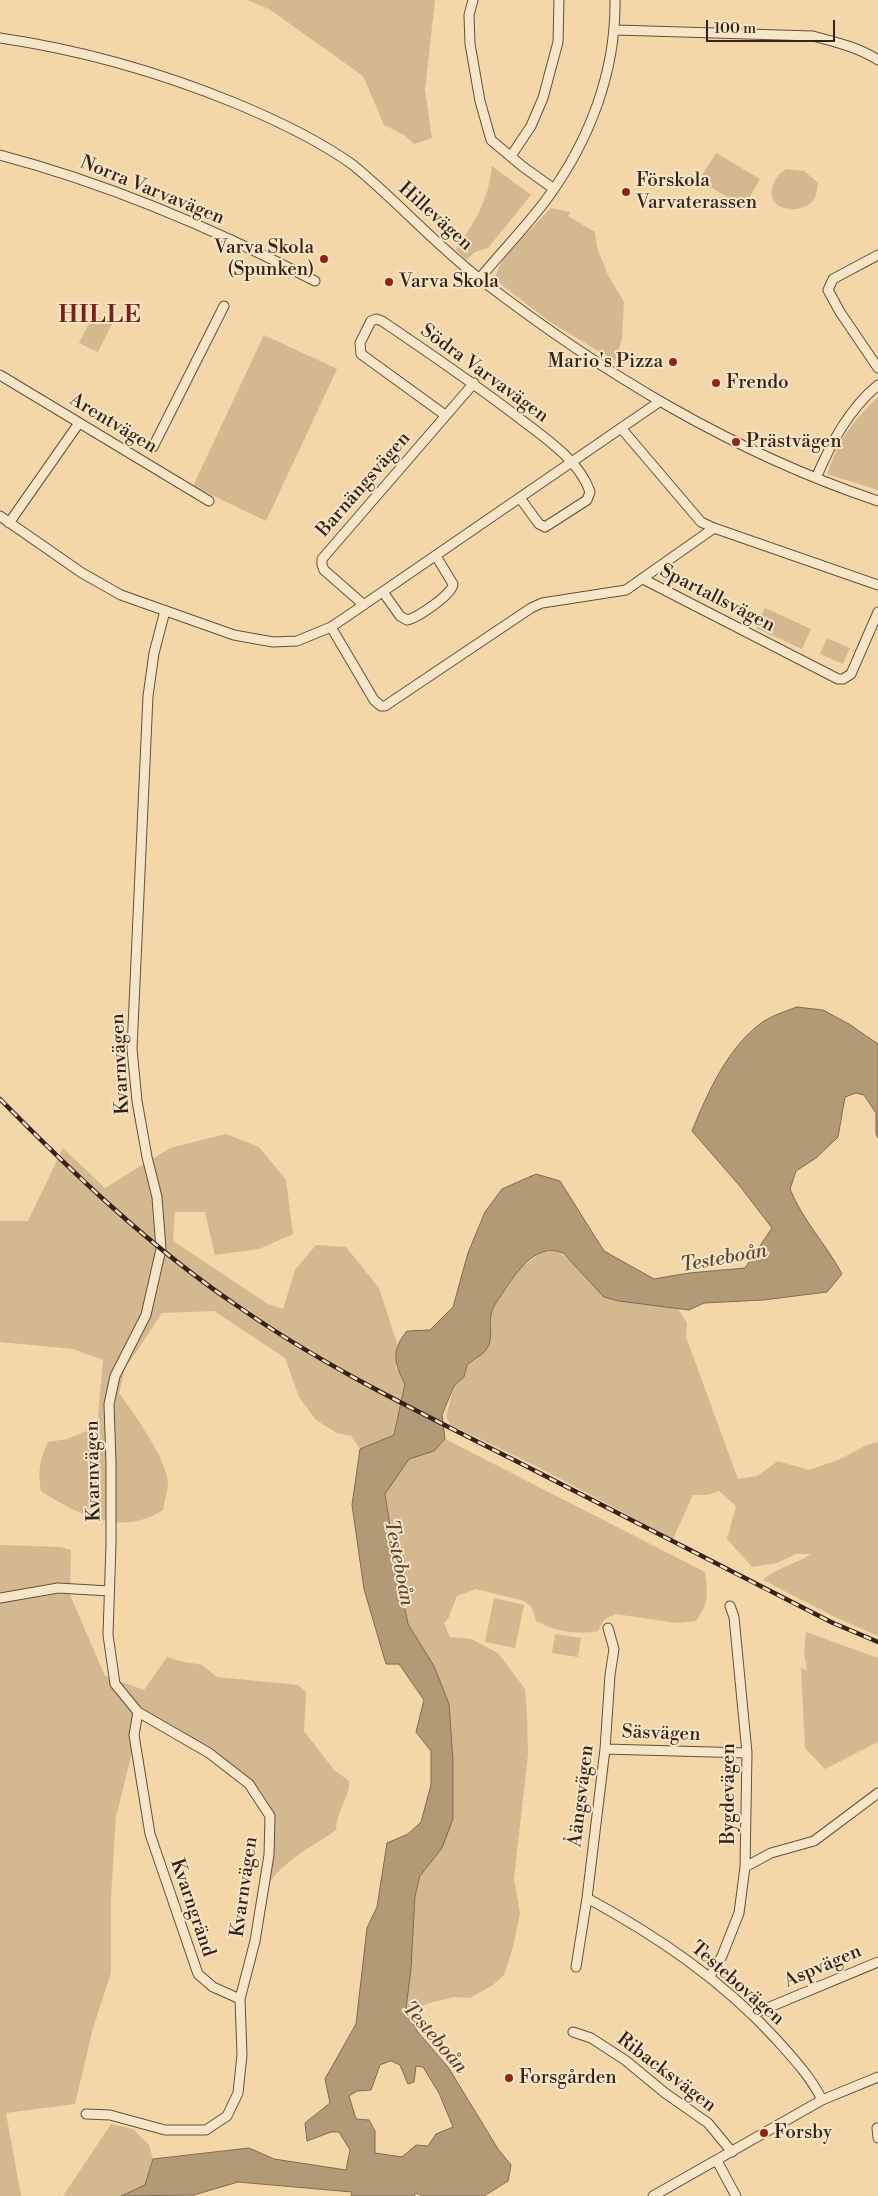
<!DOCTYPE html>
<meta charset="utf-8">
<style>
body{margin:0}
#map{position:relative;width:878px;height:2196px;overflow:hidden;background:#f3d7a9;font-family:"Libre Bodoni",serif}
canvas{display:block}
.scale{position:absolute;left:706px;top:20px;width:129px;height:22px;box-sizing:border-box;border:2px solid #362317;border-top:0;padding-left:6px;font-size:15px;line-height:18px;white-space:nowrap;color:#362317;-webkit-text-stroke:4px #f7e5c7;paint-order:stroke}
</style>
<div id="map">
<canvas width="878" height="2196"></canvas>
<div class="scale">100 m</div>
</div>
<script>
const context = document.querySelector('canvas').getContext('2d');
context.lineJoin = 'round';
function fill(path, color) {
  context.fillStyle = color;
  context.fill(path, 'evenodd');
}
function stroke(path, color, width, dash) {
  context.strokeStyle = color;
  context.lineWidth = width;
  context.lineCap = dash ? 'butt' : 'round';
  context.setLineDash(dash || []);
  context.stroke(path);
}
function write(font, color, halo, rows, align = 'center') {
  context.font = font + ' "Libre Bodoni",serif';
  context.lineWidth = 4;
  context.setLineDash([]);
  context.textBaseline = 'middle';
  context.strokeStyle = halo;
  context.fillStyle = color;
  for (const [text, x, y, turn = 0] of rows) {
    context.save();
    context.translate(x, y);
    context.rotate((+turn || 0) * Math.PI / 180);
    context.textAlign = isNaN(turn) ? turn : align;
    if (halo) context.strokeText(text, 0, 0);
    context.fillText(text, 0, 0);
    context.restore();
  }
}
const green = new Path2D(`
 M247,0H435L425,90L432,138L414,144L404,135L384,125L363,76L269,9Z
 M716,153L760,179L744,207L699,180Z
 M492,166L531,195L488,248L475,252L466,260L456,250C475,220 488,203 492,166Z
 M786,169L804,171L818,183C817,188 817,195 814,199C803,217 761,211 774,183C777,176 780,173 786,169Z
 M551,208L570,212L568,216L595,232L597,248L608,275L624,302L622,339L615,361L550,322L494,279L503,258Z
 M93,315L112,324L98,352L79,343Z
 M264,335L337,369L266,521L193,486Z
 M878,397V490L827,474C841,436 850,425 878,397Z
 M765,608L811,629L802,649L756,628Z
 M827,638L850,648L843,664L820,654Z
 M226,1134L259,1147L286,1180L293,1234L259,1249L215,1255L205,1212H175L173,1241L268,1304L283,1309L295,1270L316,1245L346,1247L379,1288L397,1343L396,1367L405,1384L394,1435L360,1449L351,1436L337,1433L316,1420L299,1397L285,1358L214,1311L162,1313L125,1369L119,1393C134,1414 166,1457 168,1483C168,1491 164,1502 163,1510C122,1537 78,1515 41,1491C38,1472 39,1460 48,1442L67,1439L97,1427L103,1360L73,1349L0,1342V1221H28L63,1148L105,1188L170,1148Z
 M558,1251L579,1269L589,1282L653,1305L678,1309L687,1323L686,1337L738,1479L757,1476L778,1461L809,1470L838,1460L867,1445L878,1442V1636L835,1617L763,1580C776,1568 796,1564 811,1554H796L777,1563L752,1567L727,1539L736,1506L719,1491L707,1495H693L673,1539L542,1469L451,1425L446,1417L454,1386L464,1377L467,1365L478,1358L491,1329V1312L494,1306L517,1271L542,1252Z
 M445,1439L705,1572C708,1593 709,1603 696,1621L677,1623L615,1614L604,1620L598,1631C577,1635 554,1631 536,1621L532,1607L524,1601L476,1589L457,1596L448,1619L444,1623L450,1637L471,1639L498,1653L525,1689L527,1713L528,1754L514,1879L520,1913L513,1947L504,1975L493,1985L470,1998L453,1997L426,2004L418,2009L406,2008L411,1969L415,1896L420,1876L442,1848L434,1666L408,1624L396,1565L385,1494L409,1458L434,1451Z
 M0,1545L61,1547L71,1550L70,1595L105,1676L144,1690L167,1657L180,1661L202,1665L217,1677L298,1685L306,1692L304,1731L334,1770L349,1781C350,1797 337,1809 336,1830C312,1847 284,1860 268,1885C270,1860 276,1831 269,1806C260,1773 172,1730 142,1712L116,1817L111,1896V1973L93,2028L75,2104L6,2113L21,2196H0Z
 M494,1598L524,1605L515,1648L485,1642Z
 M806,1632L878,1658V1742L825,1769L805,1748L801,1667L807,1671L804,1652Z
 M555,1634L581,1638L578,1657L552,1653Z
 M111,2124L133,2129L149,2145L153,2159L145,2186L121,2196H63Z`);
const water = new Path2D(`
 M797,1007L823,1010L849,1024L878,1044V1138L876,1134V1113L864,1095L856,1093L845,1097L838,1137L816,1158L796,1171L790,1189C803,1221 826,1244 842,1274L827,1292L763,1300L704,1303L689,1310L619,1301L604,1297L563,1253C535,1241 514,1276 502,1294C498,1300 494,1305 492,1311C488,1322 493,1333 489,1345C484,1355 475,1358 467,1365L464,1377L454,1386L442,1415L445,1439L434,1451L409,1459L385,1494L396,1565L408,1624L434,1666L449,1704L453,1761V1819L442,1848L420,1876L415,1896L411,1969L406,2008L417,2031L448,2067L498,2149L511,2165L508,2181L484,2196H422L416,2193L414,2196H351L352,2192L238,2182L194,2195L121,2196L145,2185L153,2159L249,2148L274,2159L346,2170L350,2150L339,2132H331L307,2141L305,2123L330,2103L325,2079L356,2024L367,1928L377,1907L387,1843L408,1834L421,1822L431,1785V1751L416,1732L424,1700L399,1664H386L364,1589L352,1505L360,1449L394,1435L405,1384C394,1363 391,1350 407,1331L430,1330L453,1307L468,1253L485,1212L502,1189L536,1174L560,1181L604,1251L654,1279L689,1273L745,1268L772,1228L739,1185L692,1131C708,1092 728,1046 764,1021C774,1015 786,1011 797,1007ZM391,2061L400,2065L408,2084L414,2082L416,2066L423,2067L439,2093L453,2127L436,2134L428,2146L416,2145L402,2157L375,2153V2131L369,2120L356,2119L349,2096L357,2091L371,2090L380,2065Z`);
const minor = new Path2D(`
 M473,0L469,15L470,44L480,101L491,140L522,166L554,189
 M616,30L813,36C835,42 858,47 878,60
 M0,38C82,50 159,72 235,103C276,120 317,139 353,165C397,201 435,244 480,279C602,373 732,452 878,501
 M0,155C110,184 215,229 315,281
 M511,156L531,126L543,98L558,42L559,0
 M878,255L833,279L828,290L840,312L878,368
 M480,278C502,251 528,225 549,196C590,139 616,71 615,0
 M0,375L209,501
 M445,415L361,354L360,343L371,321L376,319L382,321C429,353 475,384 519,418C544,437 580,461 590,492L587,500L545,527L539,524L520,498
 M621,428L701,522L714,528L878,585
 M153,447L224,306
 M816,478C831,443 849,409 878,385
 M0,516L82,573L121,595L234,635L273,642L297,641L331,627L346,617L659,402
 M9,523L79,423
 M643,579L838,679H843L851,674L878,612
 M383,592L400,616L407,620C417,618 453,594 453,584L436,556
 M364,605L324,570L322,565V559L474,383
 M331,627L374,700L381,706H385L531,608L542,603L626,590L714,528
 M0,1598L58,1588L109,1591
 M138,1712L134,1735L150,1834L198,1974L213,1987L240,1999
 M605,1749L747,1753
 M745,1867L771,1853L814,1841L878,1793
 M587,1898C657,1936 722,1980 776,2039C793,2058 811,2077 822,2100
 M576,1967L587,1898L605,1749L610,1675L614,1649L608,1628
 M710,1976L722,1956L739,1913L745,1867L747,1753L734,1617L730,1606
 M753,2014L878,1962
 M573,2032L591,2038L625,2060L665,2093L708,2123L732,2152
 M86,2114L110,2115L165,2130H206L227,2116L238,2093L242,2055L240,1999L255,1941L269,1855L270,1816L249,1784L209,1753L138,1712L115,1684L108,1635L111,1544V1463L109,1404L115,1376L146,1315L161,1249L157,1197L147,1157L137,1101L132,1049L148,696L154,653L165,611
 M877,2128L878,2138
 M717,2161L736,2196
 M653,2196L822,2100L878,2077`);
const rail = new Path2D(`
 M0,1099C74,1174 149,1246 236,1305C323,1366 419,1412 514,1460C620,1514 726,1569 833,1623L878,1642`);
const markers = [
 [626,192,5,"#8f2418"],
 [324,259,5,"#8f2418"],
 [389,282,5,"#8f2418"],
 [673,362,5,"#8f2418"],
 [716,383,5,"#8f2418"],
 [736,442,5,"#8f2418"],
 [509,2078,5,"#8f2418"],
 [764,2133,5,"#8f2418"]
];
const poiNames = [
 ["Förskola",636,181],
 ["Varvaterassen",636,203],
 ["Varva Skola",314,248,"right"],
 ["(Spunken)",314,270,"right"],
 ["Varva Skola",399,282],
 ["Mario's Pizza",663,362,"right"],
 ["Frendo",726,383],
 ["Prästvägen",746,442],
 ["Forsgården",519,2078],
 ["Forsby",774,2133]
];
const streetNames = [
 ["Norra Varvavägen",152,191,22],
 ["Hillevägen",435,217,42],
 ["Södra Varvavägen",484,374,36],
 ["Arentvägen",113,424,31],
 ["Barnängsvägen",364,485,-49],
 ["Spartallsvägen",717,599,27],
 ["Kvarnvägen",121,1064,-93],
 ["Kvarnvägen",94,1471,-91],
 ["Säsvägen",661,1734,2],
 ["Bygdevägen",729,1794,-90],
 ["Åängsvägen",582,1796,-83],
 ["Kvarnvägen",245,1887,-82],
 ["Kvarngränd",192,1908,71],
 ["Aspvägen",823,1967,-23],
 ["Testebovägen",737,1984,41],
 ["Ribacksvägen",666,2073,37]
];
const waterNames = [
 ["Testeboån",724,1259,-10],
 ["Testeboån",398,1563,79],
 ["Testeboån",434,2038,49]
];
const districtNames = [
 ["HILLE",100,316]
];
fill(green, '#d3b890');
fill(water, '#b39a77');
stroke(water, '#816a51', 1);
stroke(minor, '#65503c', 11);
stroke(minor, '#f7e5c7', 9);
stroke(rail, '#362317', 4.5);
stroke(rail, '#f7e5c7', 2.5, [8]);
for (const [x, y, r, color] of markers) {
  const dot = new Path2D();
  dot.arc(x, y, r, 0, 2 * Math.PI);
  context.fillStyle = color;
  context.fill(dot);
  stroke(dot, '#f7e5c7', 2);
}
write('19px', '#362317', '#f7e5c7', poiNames, 'left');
write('19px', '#362317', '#f7e5c7', streetNames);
write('italic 20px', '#5c4734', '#f7e5c7', waterNames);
context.letterSpacing = '1px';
write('bold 24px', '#7a1f14', '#f7e5c7', districtNames);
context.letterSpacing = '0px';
</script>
